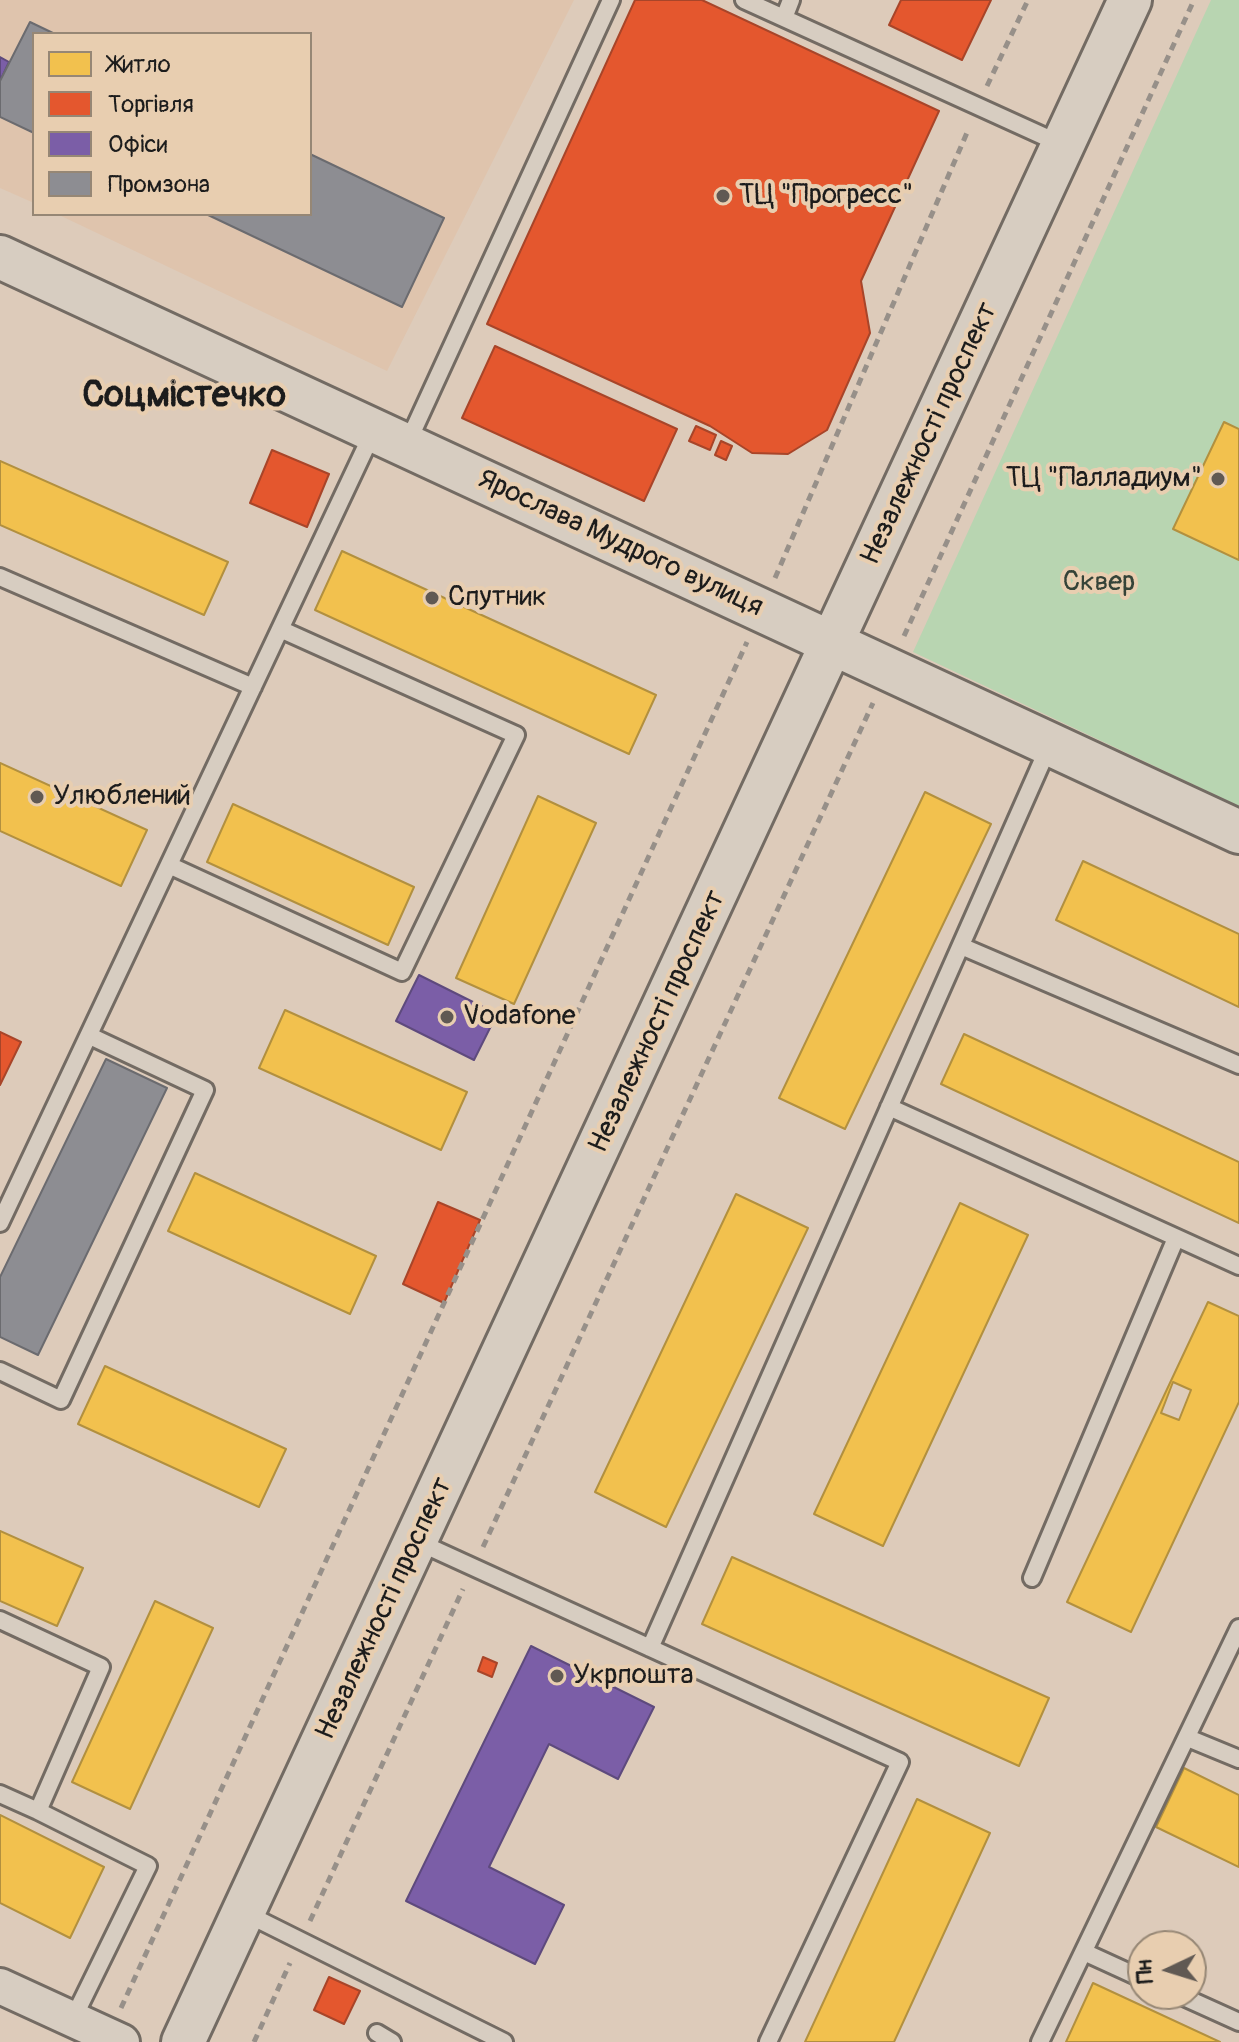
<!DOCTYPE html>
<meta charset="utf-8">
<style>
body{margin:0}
#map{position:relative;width:1239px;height:2042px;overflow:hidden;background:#ddcbba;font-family:Pangolin,sans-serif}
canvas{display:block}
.legend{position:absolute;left:32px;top:32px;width:280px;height:184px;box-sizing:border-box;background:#e8ceb0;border:2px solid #968775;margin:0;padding:10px 14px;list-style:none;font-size:24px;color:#1c1c1c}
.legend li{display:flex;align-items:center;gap:16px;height:40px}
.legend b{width:40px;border:2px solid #968775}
.north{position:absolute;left:1127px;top:1930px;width:80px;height:80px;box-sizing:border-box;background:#e8ceb0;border:2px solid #968775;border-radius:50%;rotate:266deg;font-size:22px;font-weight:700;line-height:32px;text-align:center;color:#1c1c1c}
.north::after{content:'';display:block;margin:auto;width:28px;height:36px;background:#605953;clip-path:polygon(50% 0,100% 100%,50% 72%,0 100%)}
</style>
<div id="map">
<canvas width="1239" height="2042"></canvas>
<ul class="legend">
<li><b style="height:22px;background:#f2c14e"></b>Житло</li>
<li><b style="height:22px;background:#e4572e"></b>Торгівля</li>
<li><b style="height:22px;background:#7b5ea7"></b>Офіси</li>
<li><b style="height:22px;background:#8d8d92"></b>Промзона</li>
</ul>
<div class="north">Пн</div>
</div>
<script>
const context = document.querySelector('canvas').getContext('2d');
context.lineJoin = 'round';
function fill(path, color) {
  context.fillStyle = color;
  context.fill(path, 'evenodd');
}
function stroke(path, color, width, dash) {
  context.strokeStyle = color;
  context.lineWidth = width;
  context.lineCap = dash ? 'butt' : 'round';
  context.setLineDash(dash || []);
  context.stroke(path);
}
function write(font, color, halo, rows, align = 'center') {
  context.font = font + ' Pangolin,sans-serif';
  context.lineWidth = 8;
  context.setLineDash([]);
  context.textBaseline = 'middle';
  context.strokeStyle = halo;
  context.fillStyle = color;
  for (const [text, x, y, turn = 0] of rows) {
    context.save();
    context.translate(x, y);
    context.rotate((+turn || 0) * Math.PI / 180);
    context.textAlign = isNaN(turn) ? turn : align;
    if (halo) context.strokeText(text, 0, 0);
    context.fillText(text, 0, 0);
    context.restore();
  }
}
const built = new Path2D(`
 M0,0H574L387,371L57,214H310V34H34V203L0,188Z`);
const green = new Path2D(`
 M1211,0H1239V806L913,652Z`);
const homes = new Path2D(`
 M1224,422L1239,429V560L1173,529Z
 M0,461L228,562L204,615L0,525Z
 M342,551L656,695L629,754L315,610Z
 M0,763L147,830L121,886L0,831Z
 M925,792L991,824L845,1129L779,1098Z
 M538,796L596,823L514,1004L456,978Z
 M233,804L414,887L388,945L207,862Z
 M1083,861L1239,934V1007L1056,920Z
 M285,1010L467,1092L441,1150L259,1068Z
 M964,1034L1239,1162V1223L941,1084Z
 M195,1173L376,1256L350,1314L168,1231Z
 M736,1194L808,1228L666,1527L595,1492Z
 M960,1203L1028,1235L883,1546L814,1514Z
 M1208,1302L1239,1316V1402L1131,1632L1067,1602Z
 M105,1366L286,1449L259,1507L78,1424Z
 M1173,1382L1191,1390L1179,1420L1161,1413Z
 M0,1531L83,1568L57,1626L0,1601Z
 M732,1557L1049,1698L1019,1766L702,1624Z
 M155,1601L213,1628L130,1809L72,1782Z
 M1184,1768L1239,1795V1867L1156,1827Z
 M917,1799L990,1833L894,2042H805Z
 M0,1815L104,1867L70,1938L0,1903Z
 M1093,1983L1220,2042H1066Z`);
const shops = new Path2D(`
 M635,0H702L939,111L861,281L870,333L827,430L788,454L752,453L710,426L487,324Z
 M901,0H991L962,60L889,25Z
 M495,346L677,429L644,501L462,418Z
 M696,426L716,435L710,450L689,441Z
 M721,441L732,446L726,460L715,455Z
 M272,450L329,474L307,527L250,503Z
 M0,1032L21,1042L0,1085Z
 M438,1202L480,1220L444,1303L403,1284Z
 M483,1657L497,1663L492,1677L478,1671Z
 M329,1977L360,1991L344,2024L314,2010Z`);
const offices = new Path2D(`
 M0,57L9,62L0,81Z
 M419,975L497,1014L474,1060L396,1021Z
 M531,1646L654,1707L618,1779L549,1744L489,1867L564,1905L535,1964L406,1901Z`);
const industry = new Path2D(`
 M30,22L55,34H34V133L0,117V81Z
 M310,154L444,218L402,307L206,214H310Z
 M106,1059L167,1088L38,1355L0,1337V1277Z`);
const path = new Path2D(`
 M987,86L1028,0
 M775,578L969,128
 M904,636L1194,0
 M483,1547L873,703
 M310,1921L463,1589
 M121,2008L747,642
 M254,2042L290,1963`);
const service = new Path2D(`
 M744,0L1063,145
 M784,18L791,0
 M407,444L611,0
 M0,577L253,687
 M171,866L402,972L516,735L280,629
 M961,946L1239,1065
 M889,1107L1239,1266
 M0,1223L373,432
 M0,1371L61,1400L205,1090L90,1036
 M416,1541L900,1762L768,2042
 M1032,1578L1176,1238
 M0,1620L101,1667L38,1811L0,1794
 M650,1648L1049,746
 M1188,1738L1239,1759
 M38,1811L148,1866L73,2019
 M245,1913L504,2042
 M1084,1952L1143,1979
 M1177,1994L1239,2022
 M377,2033L392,2042
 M1040,2042L1239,1628`);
const minor = new Path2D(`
 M0,1986L122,2042`);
const tertiary = new Path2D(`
 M0,257L1239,832
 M183,2042L1130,0`);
const markers = [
 [723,196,8,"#605953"],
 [1218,479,8,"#605953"],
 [432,598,8,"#605953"],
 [37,797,8,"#605953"],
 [447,1017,8,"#605953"],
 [557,1676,8,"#605953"]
];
const poiNames = [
 ["ТЦ \"Прогресс\"",739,196],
 ["ТЦ \"Палладиум\"",1202,479,"right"],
 ["Спутник",448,598],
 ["Улюблений",53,797],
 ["Vodafone",463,1017],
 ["Укрпошта",573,1676]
];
const streetNames = [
 ["Незалежності проспект",930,434,-65],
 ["Ярослава Мудрого вулиця",620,544,25],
 ["Незалежності проспект",658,1022,-65],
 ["Незалежності проспект",385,1609,-65]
];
const parkNames = [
 ["Сквер",1099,583]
];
const districtNames = [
 ["Соцмістечко",184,397]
];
fill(built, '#dfc4ad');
fill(green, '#b8d5b1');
fill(homes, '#f2c14e');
stroke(homes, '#b2903f', 2);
fill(shops, '#e4572e');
stroke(shops, '#a84529', 2);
fill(offices, '#7b5ea7');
stroke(offices, '#5e4a7d', 2);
fill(industry, '#8d8d92');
stroke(industry, '#6b6b6f', 2);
stroke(service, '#736b63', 22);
stroke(minor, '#736b63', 40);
stroke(tertiary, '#736b63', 48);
stroke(path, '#979089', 5, [8, 6]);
stroke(service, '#d7cdc1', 16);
stroke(minor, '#d7cdc1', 34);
stroke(tertiary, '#d7cdc1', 42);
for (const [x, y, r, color] of markers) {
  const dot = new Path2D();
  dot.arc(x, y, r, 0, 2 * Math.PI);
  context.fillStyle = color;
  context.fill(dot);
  stroke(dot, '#e8ceb0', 3);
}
write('28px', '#1c1c1c', '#e8ceb0', poiNames, 'left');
write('28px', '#1c1c1c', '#e8ceb0', streetNames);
write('28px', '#354338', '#e8ceb0', parkNames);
write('bold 36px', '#1c1c1c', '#e8ceb0', districtNames);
</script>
